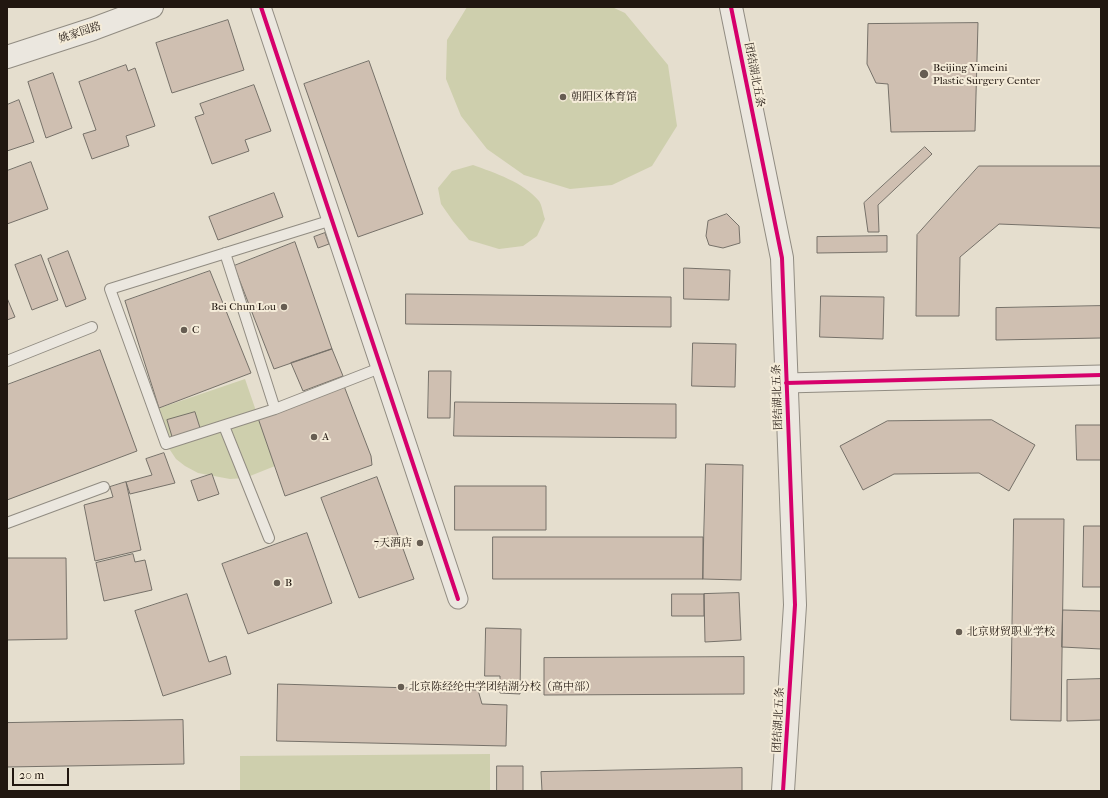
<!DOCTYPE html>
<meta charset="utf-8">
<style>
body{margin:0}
#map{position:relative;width:1108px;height:798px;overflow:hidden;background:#e5dece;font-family:"IM FELL French Canon",serif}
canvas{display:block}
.frame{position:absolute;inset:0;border:8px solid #211710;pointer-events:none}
.scale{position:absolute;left:12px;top:768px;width:57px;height:18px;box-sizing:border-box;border:2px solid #211710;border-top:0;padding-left:5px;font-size:12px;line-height:14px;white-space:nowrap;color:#211710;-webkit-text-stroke:3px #f5ecd9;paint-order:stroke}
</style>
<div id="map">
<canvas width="1108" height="798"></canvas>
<div class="frame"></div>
<div class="scale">20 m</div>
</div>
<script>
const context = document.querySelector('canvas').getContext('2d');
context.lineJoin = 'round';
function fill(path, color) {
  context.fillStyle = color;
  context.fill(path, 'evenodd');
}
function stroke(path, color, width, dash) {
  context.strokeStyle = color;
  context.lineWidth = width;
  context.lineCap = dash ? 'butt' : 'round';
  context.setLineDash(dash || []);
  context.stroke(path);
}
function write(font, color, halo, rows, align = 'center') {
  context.font = font + ' "IM FELL French Canon","Noto Serif SC",serif';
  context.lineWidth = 4;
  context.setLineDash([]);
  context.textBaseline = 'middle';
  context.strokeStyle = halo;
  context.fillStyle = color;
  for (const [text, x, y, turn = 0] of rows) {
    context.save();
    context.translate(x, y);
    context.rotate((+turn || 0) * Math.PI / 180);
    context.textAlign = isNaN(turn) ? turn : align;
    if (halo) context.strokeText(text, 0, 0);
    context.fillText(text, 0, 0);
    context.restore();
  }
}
const green = new Path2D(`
 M467,7H612L625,13L668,65L677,126L652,166L612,185L570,189L524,175L487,149L461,116L446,79L447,40Z
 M473,165C495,173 523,182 539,201C542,205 543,214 545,219L537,236L523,246L499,249L469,240L453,221L441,204L438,188L452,171Z
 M245,379L275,466L245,478L230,479L198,473L185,466L176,459L166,444L154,410Z
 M490,754V791H240V756Z`);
const building = new Path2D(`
 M228,20L244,70L172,93L156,43Z
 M978,23L975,131L891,132L888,84L876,83L867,64L868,24Z
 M369,61L423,214L358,237L304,84Z
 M126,65L128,71L135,68L155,126L126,136L129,146L92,159L83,134L96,130L79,82Z
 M53,73L72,128L46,138L28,82Z
 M254,85L271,131L245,140L249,151L212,164L195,117L204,114L200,104Z
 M19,100L34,142L7,151V105Z
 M925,147L932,154L878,205L879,232H868L864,203Z
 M31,162L48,209L7,224V171Z
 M979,166H1101V228L999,224L960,257L959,316H916L917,235Z
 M274,193L283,217L218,240L209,217Z
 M727,214L739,226L740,243L723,248L709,245L706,236L708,221Z
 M325,233L329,244L318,248L314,237Z
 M887,236V252L817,253V237Z
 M295,242L332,349L274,369L234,266Z
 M68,251L86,299L66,307L48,259Z
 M41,255L58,300L32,310L15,265Z
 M684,268L730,270L729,300L684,299Z
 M210,271L251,373L159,408L125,301Z
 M406,294L671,297V327L406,324Z
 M821,296L884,297L883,339L820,337Z
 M7,298L15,317L7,320Z
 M1101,306V338L996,340V308Z
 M693,343L736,344L735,387L692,386Z
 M332,349L343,376L303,391L291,363Z
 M100,350L137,451L7,500V385Z
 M429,371H451L450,418H428Z
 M344,386L371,456L372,465L285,496L258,418Z
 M455,402L676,404V438L454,436Z
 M195,412L201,431L173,440L167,420Z
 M992,420L1035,445L1009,491L979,473L894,474L863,490L840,446L887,421Z
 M1076,425H1101V460H1077Z
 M164,453L175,483L130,494L126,482L152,475L146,459Z
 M706,464L743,465L741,580L703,579Z
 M212,474L219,494L198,501L191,481Z
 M377,477L414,579L359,598L321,498Z
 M126,482L141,550L95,561L84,505L113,497L110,487Z
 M455,486H546V530H455Z
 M1014,519H1064L1061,721L1011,720Z
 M1084,526H1101V587H1083Z
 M307,533L332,603L248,634L222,564Z
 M493,537H703V579H493Z
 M133,554L135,562L145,560L152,590L104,601L96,563Z
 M7,558H66L67,639L7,640Z
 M739,593L741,640L705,642L704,594Z
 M187,594L209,662L226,656L231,674L163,696L135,611Z
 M672,594H704V616H672Z
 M1063,610L1101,611V649L1062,647Z
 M486,628L521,629L520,694L500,693V676H485Z
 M744,657V694L544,695V658Z
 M1101,679V720L1067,721V680Z
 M278,684L478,690L482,704L507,705L506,746L277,741Z
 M183,720L184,764L7,767V723Z
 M497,766H523V791H497Z
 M742,768V791H542L541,772Z`);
const service = new Path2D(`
 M225,253L275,409L166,444L110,289L332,220
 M7,361L92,327
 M275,409L380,368
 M224,426L269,538
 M7,523L104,487`);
const minor = new Path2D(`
 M261,7L458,599
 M786,383L1101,375`);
const tertiary = new Path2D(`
 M731,7L782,258L795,605L783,791
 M7,57L93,29L152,7`);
const cycleway = new Path2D(`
 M261,7L458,599
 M731,7L782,258L795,605L783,791
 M786,383L1101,375`);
const markers = [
 [924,74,5,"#665d52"],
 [563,97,4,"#665d52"],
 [284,307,4,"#665d52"],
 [184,330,4,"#665d52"],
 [314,437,4,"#665d52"],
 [420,543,4,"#665d52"],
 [277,583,4,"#665d52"],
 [959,632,4,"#665d52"],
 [401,687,4,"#665d52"]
];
const streetNames = [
 ["姚家园路",80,33,-18],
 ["团结湖北五条",754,75,79],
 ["团结湖北五条",778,397,-92],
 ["团结湖北五条",779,720,-87]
];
const poiNames = [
 ["Beijing Yimeini",933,68],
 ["Plastic Surgery Center",933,81],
 ["朝阳区体育馆",571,97],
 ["Bei Chun Lou",276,307,"right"],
 ["C",192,330],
 ["A",322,437],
 ["7天酒店",412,543,"right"],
 ["B",285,583],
 ["北京财贸职业学校",967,632],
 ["北京陈经纶中学团结湖分校（高中部）",409,687]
];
fill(green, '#cecfad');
fill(building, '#cfbfb1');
stroke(building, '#767169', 1);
stroke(service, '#918c82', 12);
stroke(minor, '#918c82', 21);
stroke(tertiary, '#918c82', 24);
stroke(service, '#ebe7df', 10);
stroke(minor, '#ebe7df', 19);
stroke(tertiary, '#ebe7df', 22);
stroke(cycleway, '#d6006c', 4);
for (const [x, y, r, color] of markers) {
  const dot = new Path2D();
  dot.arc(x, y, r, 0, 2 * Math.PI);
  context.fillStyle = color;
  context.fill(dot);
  stroke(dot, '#f5ecd9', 1.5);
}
write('11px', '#211710', '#f5ecd9', streetNames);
write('11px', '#211710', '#f5ecd9', poiNames, 'left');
</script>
